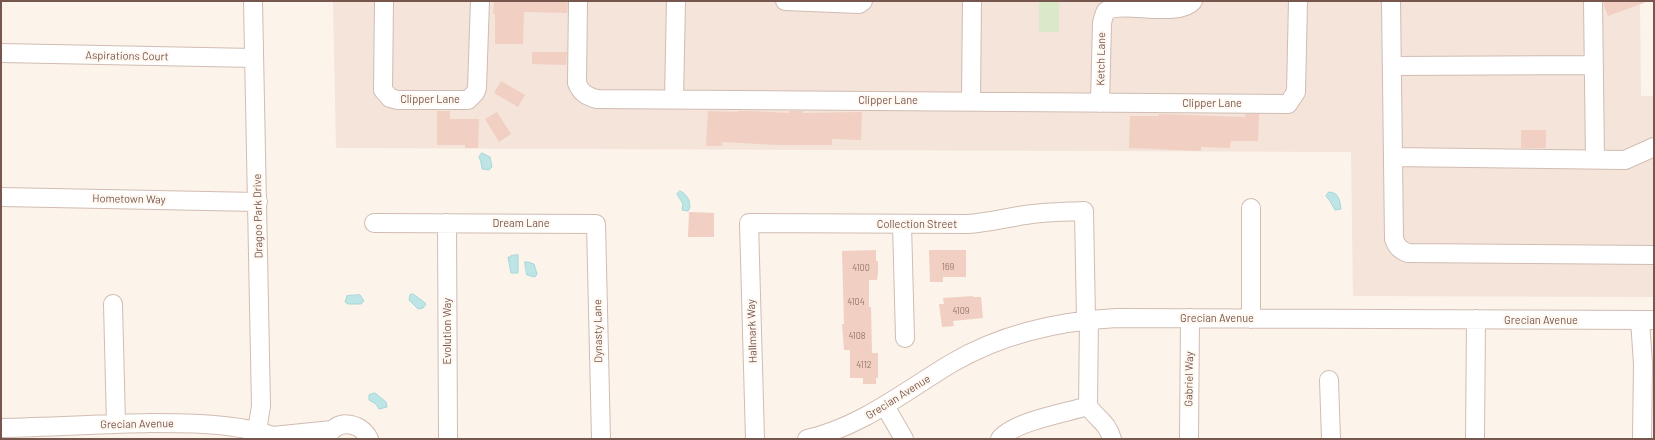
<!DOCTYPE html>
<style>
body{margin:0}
#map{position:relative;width:1655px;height:440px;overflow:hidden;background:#fcf3ea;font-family:Barlow,sans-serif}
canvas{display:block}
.frame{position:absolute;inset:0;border:2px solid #77574d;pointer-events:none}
</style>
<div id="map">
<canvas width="1655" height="440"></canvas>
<div class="frame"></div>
</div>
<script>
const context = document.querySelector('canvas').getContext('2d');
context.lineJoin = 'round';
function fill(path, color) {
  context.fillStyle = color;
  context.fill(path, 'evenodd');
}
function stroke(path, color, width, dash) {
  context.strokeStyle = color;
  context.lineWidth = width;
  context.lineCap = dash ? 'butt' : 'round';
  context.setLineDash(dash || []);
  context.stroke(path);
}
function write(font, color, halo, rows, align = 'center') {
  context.font = font + ' Barlow,sans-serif';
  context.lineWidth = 4;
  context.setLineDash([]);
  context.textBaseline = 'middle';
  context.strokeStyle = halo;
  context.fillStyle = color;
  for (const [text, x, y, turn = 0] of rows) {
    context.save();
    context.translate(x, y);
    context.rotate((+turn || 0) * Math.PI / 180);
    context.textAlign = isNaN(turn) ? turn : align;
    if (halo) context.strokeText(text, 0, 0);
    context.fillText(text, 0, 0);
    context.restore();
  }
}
const residential = new Path2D(`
 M333,1H1640L1641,96H1654V297L1353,296L1351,152L336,148Z`);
const green = new Path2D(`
 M1039,1H1059V32H1039Z`);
const water = new Path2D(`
 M482,153L490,157L492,167L489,170L482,169L481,162L479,157Z
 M680,191C687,194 690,200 690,207L688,211L682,210L683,204L677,194Z
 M1329,192C1339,192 1340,201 1341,209L1335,210L1330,201L1326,196Z
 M518,255V273H511L508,257H511V256Z
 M525,262H528L534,264L537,274L535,277L527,275Z
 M413,294L424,302L426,304L423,308L418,309L409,300L410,295Z
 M360,295L364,301L361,304H348L345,302L347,296Z
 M375,393L386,402L387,407L379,409L376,404L369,400V395Z`);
const building = new Path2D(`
 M494,1H568L567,13L524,12L523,44H495V14H493Z
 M1604,1H1646V2L1608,16L1604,6Z
 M532,52H567L566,65L532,64Z
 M501,81L525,95L518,107L494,93Z
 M437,111H450V119H479L478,148H465V145H437Z
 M708,111L737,112V111H750L789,113V111H803V113L862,112L861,140L832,139V145H777L722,142V146H706Z
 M497,112L511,134L499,142L485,119Z
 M1159,114L1245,117V114H1259L1258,141H1231L1230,148L1201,147V151L1129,148L1130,116H1159Z
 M1521,130H1546V148H1521Z
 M689,212L714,213V237H688Z
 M876,250V261H878V274L877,280H869V307H871L872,353H878V378H876V384H863V378H850V350H844L842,324H844L842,251Z
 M929,250H966V277H943V282H930Z
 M973,296V297H981L983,318L953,321L954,326L942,327L939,304H944L943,298Z`);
const minor = new Path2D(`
 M253,1L261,406L257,431
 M384,1L383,90L390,98L398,100H468L475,93L477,88L480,1
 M578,1L577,83C581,93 586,96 597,99L1288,104L1296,92L1298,1
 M785,1L859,4L863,1
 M1391,1L1394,239C1397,247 1400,250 1408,253L1654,255
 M1593,1L1595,159
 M1,53L254,58
 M1392,66L1594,65
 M674,99L676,1
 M971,100L972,1
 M1100,103L1102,23C1103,19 1104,14 1106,11C1120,0 1178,19 1193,1
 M1393,157L1625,160L1654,147
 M1,197L258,202
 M374,223L596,224L601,439
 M447,223L448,439
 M902,224L905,338
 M113,304L116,424
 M1251,319V208
 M1089,320L1088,406C1098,420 1107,422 1112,439
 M1640,320L1643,364L1642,439
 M1329,380L1331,439
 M885,406L904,439
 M1,428C51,427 101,424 151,423C181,423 210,423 240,428C252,430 266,432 278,439
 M273,436L332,430
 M327,439C334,418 360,421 369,439
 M755,439L749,223L967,224C987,223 1005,218 1025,215C1045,212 1064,212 1084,211L1086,320
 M807,439C861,427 905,391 952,363C1003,333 1059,321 1117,318L1654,320
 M1000,439C1015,421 1065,413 1088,406
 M1189,439L1190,318
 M1475,439L1476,319`);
const numberNames = [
 ["169",948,267],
 ["4100",861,268],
 ["4104",856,302],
 ["4109",961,311],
 ["4108",857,336],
 ["4112",864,365]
];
const streetNames = [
 ["Aspirations Court",127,56,1],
 ["Ketch Lane",1101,59,-89],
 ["Clipper Lane",430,99],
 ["Clipper Lane",888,100],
 ["Clipper Lane",1212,103],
 ["Hometown Way",129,199,1],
 ["Dragoo Park Drive",258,216,-91],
 ["Dream Lane",521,223],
 ["Collection Street",917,224],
 ["Grecian Avenue",1217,318],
 ["Grecian Avenue",1541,320],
 ["Evolution Way",447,331,-90],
 ["Dynasty Lane",598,331,-91],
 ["Hallmark Way",752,331,-92],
 ["Gabriel Way",1189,379,-89],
 ["Grecian Avenue",898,397,-32],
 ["Grecian Avenue",137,424,-1]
];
fill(residential, '#f4e4d9');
fill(green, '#daeac8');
fill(water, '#bee5e6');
stroke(water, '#a5d6d8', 1);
fill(building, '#f1cfc2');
stroke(minor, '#d1bcb2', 20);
stroke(minor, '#fff', 18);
write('9px', '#96756a', null, numberNames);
write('11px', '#77574d', '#fff8f1', streetNames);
</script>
